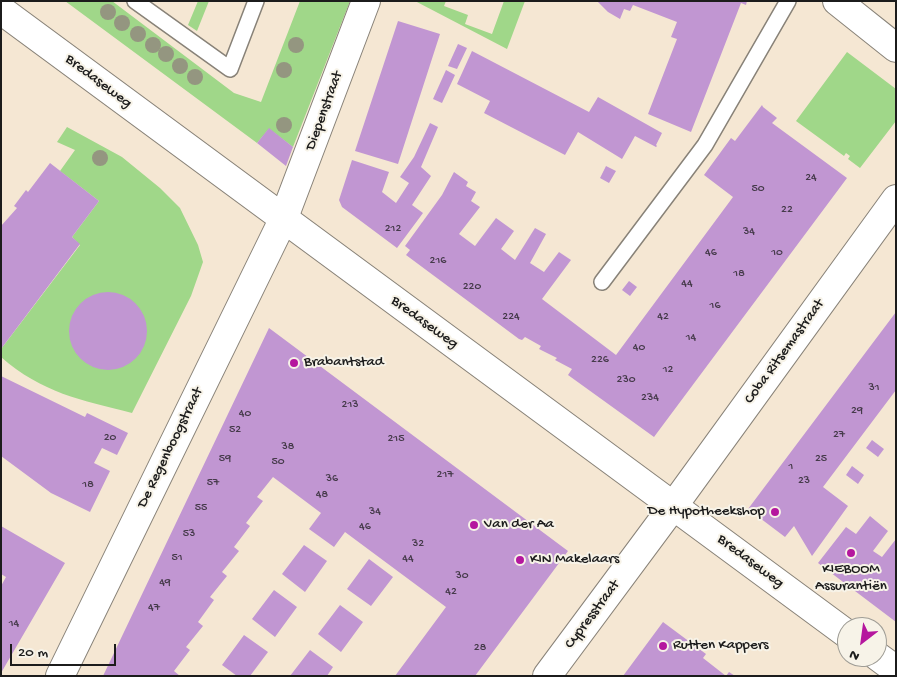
<!DOCTYPE html>
<meta charset="utf-8">
<style>
body{margin:0}
#map{position:relative;width:897px;height:677px;overflow:hidden;background:#f5e7d3;font-family:"Gochi Hand",sans-serif}
canvas{display:block}
.frame{position:absolute;inset:0;border:2px solid #1c1c1c;pointer-events:none}
.north{position:absolute;left:837px;top:617px;width:50px;height:50px;box-sizing:border-box;background:#f7f3e8;border:1px solid #9f9d96;border-radius:50%;rotate:210deg;font-size:14px;font-weight:700;line-height:20px;text-align:center;color:#1c1c1c}
.north::after{content:'';display:block;margin:auto;width:18px;height:22px;background:#b5179e;clip-path:polygon(50% 0,100% 100%,50% 72%,0 100%)}
.scale{position:absolute;left:10px;top:644px;width:106px;height:22px;box-sizing:border-box;border:2px solid #1c1c1c;border-top:0;padding-left:6px;font-size:15px;line-height:18px;white-space:nowrap;color:#1c1c1c;-webkit-text-stroke:4px #f7f3e8;paint-order:stroke}
</style>
<div id="map">
<canvas width="897" height="677"></canvas>
<div class="frame"></div>
<div class="north">N</div>
<div class="scale">20 m</div>
</div>
<script>
const context = document.querySelector('canvas').getContext('2d');
context.lineJoin = 'round';
function fill(path, color) {
  context.fillStyle = color;
  context.fill(path, 'evenodd');
}
function stroke(path, color, width, dash) {
  context.strokeStyle = color;
  context.lineWidth = width;
  context.lineCap = dash ? 'butt' : 'round';
  context.setLineDash(dash || []);
  context.stroke(path);
}
function write(font, color, halo, rows, align = 'center') {
  context.font = font + ' "Gochi Hand",sans-serif';
  context.lineWidth = 4;
  context.setLineDash([]);
  context.textBaseline = 'middle';
  context.strokeStyle = halo;
  context.fillStyle = color;
  for (const [text, x, y, turn = 0] of rows) {
    context.save();
    context.translate(x, y);
    context.rotate((+turn || 0) * Math.PI / 180);
    context.textAlign = isNaN(turn) ? turn : align;
    if (halo) context.strokeText(text, 0, 0);
    context.fillText(text, 0, 0);
    context.restore();
  }
}
const green = new Path2D(`
 M65,1H112L234,93L261,102L300,1H350L293,147L269,129L257,143Z
 M198,1H209L197,31L188,25Z
 M415,1H446L444,6L468,15L465,24L492,34L504,1H525L507,49Z
 M847,52L896,89V121L860,168L848,159L850,156L846,153L844,156L796,121Z
 M67,127L122,157L160,188L180,208L198,245L203,262L191,296L132,413C81,400 42,393 1,357V349L80,245L72,237L99,201L60,171L75,150L57,142Z`);
const building = new Path2D(`
 M597,1H747L746,5L741,3L691,132L648,114L677,39L671,37L677,22L633,5L630,11L624,9L620,19L608,12Z
 M398,21L440,34L398,164L355,151Z
 M458,44L467,48L457,69L448,66Z
 M472,51L589,112L598,97L662,133L656,145L657,146L656,147L635,136L622,159L578,132L565,155L484,113L490,101L457,84Z
 M446,70L455,75L442,103L433,99Z
 M762,105L763,107L777,118L772,123L847,178L654,437L568,375L572,369L555,360L557,358L539,349L541,346L525,337L522,340L519,339L406,255L410,250L405,246L442,195L454,172L468,182L466,186L476,192L471,201L480,207L459,234L475,246L496,218L514,231L501,249L515,260L535,228L546,234L530,263L544,272L559,252L571,260L542,299L616,355L733,197L704,175L731,138L735,141Z
 M430,123L438,127L421,167L431,176L412,205L423,213L397,248L342,207L339,200L352,160L389,172L382,192L396,203L409,183L400,177L414,157Z
 M269,128L293,147L286,166L257,143Z
 M50,163L99,201L72,237L80,244L1,349V226L17,208L14,206L26,190L28,192Z
 M606,166L616,171L609,183L600,178Z
 M629,281L637,287L630,296L622,290Z
 M69 331a39 39 0 1 1 78 0a39 39 0 1 1-78 0Z
 M896,312V390L823,487L848,506L812,556L794,526L785,537L748,509Z
 M269,328L568,551L475,676H395L446,607L345,532L334,547L309,529L321,513L273,477L257,497L263,501L246,523L250,526L234,547L239,551L222,572L227,576L210,597L214,600L198,622L203,626L186,647L190,650L174,671L180,676H103Z
 M1,376L85,417L87,413L128,433L117,455L102,448L94,463L110,471L90,512L51,493L1,456Z
 M872,440L884,449L878,457L866,448Z
 M852,466L864,475L858,484L846,475Z
 M870,516L888,531L873,551L882,557L896,539V622L818,563L846,527L856,534Z
 M1,526L65,563L1,673V586L6,577L1,574Z
 M304,545L327,561L305,592L282,574Z
 M369,559L393,577L371,606L347,589Z
 M274,590L297,607L275,637L252,619Z
 M340,605L363,622L341,652L318,634Z
 M663,622L706,654L703,658L726,676L729,672L735,676H623Z
 M244,635L268,652L250,676H237L222,665Z
 M310,650L333,667L327,676H290Z`);
const lane = new Path2D(`
 M135,1L230,69L256,1
 M602,282L705,145L788,1`);
const street = new Path2D(`
 M837,1L896,48
 M60,676L283,220L366,1
 M547,676L674,505L896,199`);
const secondary = new Path2D(`
 M1,10L847,634
 M877,656L896,670`);
const trees = [
 [108,12],
 [122,23],
 [138,34],
 [153,45],
 [296,45],
 [166,54],
 [180,66],
 [284,70],
 [195,77],
 [284,125],
 [100,158]
];
const markers = [
 [294,363,5,"#b5179e"],
 [775,512,5,"#b5179e"],
 [474,525,5,"#b5179e"],
 [851,553,5,"#b5179e"],
 [520,560,5,"#b5179e"],
 [663,646,5,"#b5179e"]
];
const numberNames = [
 ["24",811,178],
 ["50",758,189],
 ["22",787,210],
 ["212",393,229],
 ["34",749,232],
 ["46",711,253],
 ["10",777,253],
 ["216",438,261],
 ["18",739,274],
 ["44",687,284],
 ["220",472,287],
 ["16",715,306],
 ["224",511,317],
 ["42",663,317],
 ["14",691,338],
 ["40",639,348],
 ["226",600,360],
 ["12",668,370],
 ["230",626,380],
 ["31",874,388],
 ["234",650,398],
 ["213",350,405],
 ["29",857,411],
 ["40",245,414],
 ["52",235,430],
 ["27",839,435],
 ["20",110,438],
 ["215",396,439],
 ["38",288,447],
 ["59",225,459],
 ["25",821,459],
 ["50",278,462],
 ["1",791,467],
 ["217",445,475],
 ["36",332,479],
 ["23",804,481],
 ["57",213,483],
 ["18",88,485],
 ["48",322,495],
 ["55",201,508],
 ["34",375,512],
 ["46",365,527],
 ["53",189,534],
 ["32",418,544],
 ["51",177,558],
 ["44",408,559],
 ["30",462,576],
 ["49",165,583],
 ["42",451,592],
 ["47",154,608],
 ["14",14,624],
 ["28",480,648]
];
const streetNames = [
 ["Bredaseweg",98,82,37],
 ["Diepenstraat",325,111,-70],
 ["Bredaseweg",424,323,36],
 ["Coba Ritsemastraat",785,352,-54],
 ["De Regenboogstraat",171,448,-64],
 ["Bredaseweg",750,562,37],
 ["Cypresstraat",593,615,-53]
];
const poiNames = [
 ["Brabantstad",304,363],
 ["De Hypotheekshop",765,512,"right"],
 ["Van der Aa",484,525],
 ["KIN Makelaars",530,560],
 ["KIEBOOM",851,570,"center"],
 ["Assurantiën",851,587,"center"],
 ["Rutten Kappers",673,646]
];
fill(green, '#a0d789');
fill(building, '#c196d2');
stroke(lane, '#888278', 18);
stroke(street, '#888278', 30);
stroke(secondary, '#888278', 30);
stroke(lane, '#fff', 15);
stroke(street, '#fff', 28);
stroke(secondary, '#fff', 28);
context.fillStyle = '#949680';
for (const [x, y] of trees) {
  context.beginPath();
  context.arc(x, y, 8, 0, 2 * Math.PI);
  context.fill();
}
for (const [x, y, r, color] of markers) {
  const dot = new Path2D();
  dot.arc(x, y, r, 0, 2 * Math.PI);
  context.fillStyle = color;
  context.fill(dot);
  stroke(dot, '#f7f3e8', 2);
}
write('12px', '#453a4a', null, numberNames);
write('15px', '#1c1c1c', '#f7f3e8', streetNames);
write('15px', '#1c1c1c', '#f7f3e8', poiNames, 'left');
</script>
